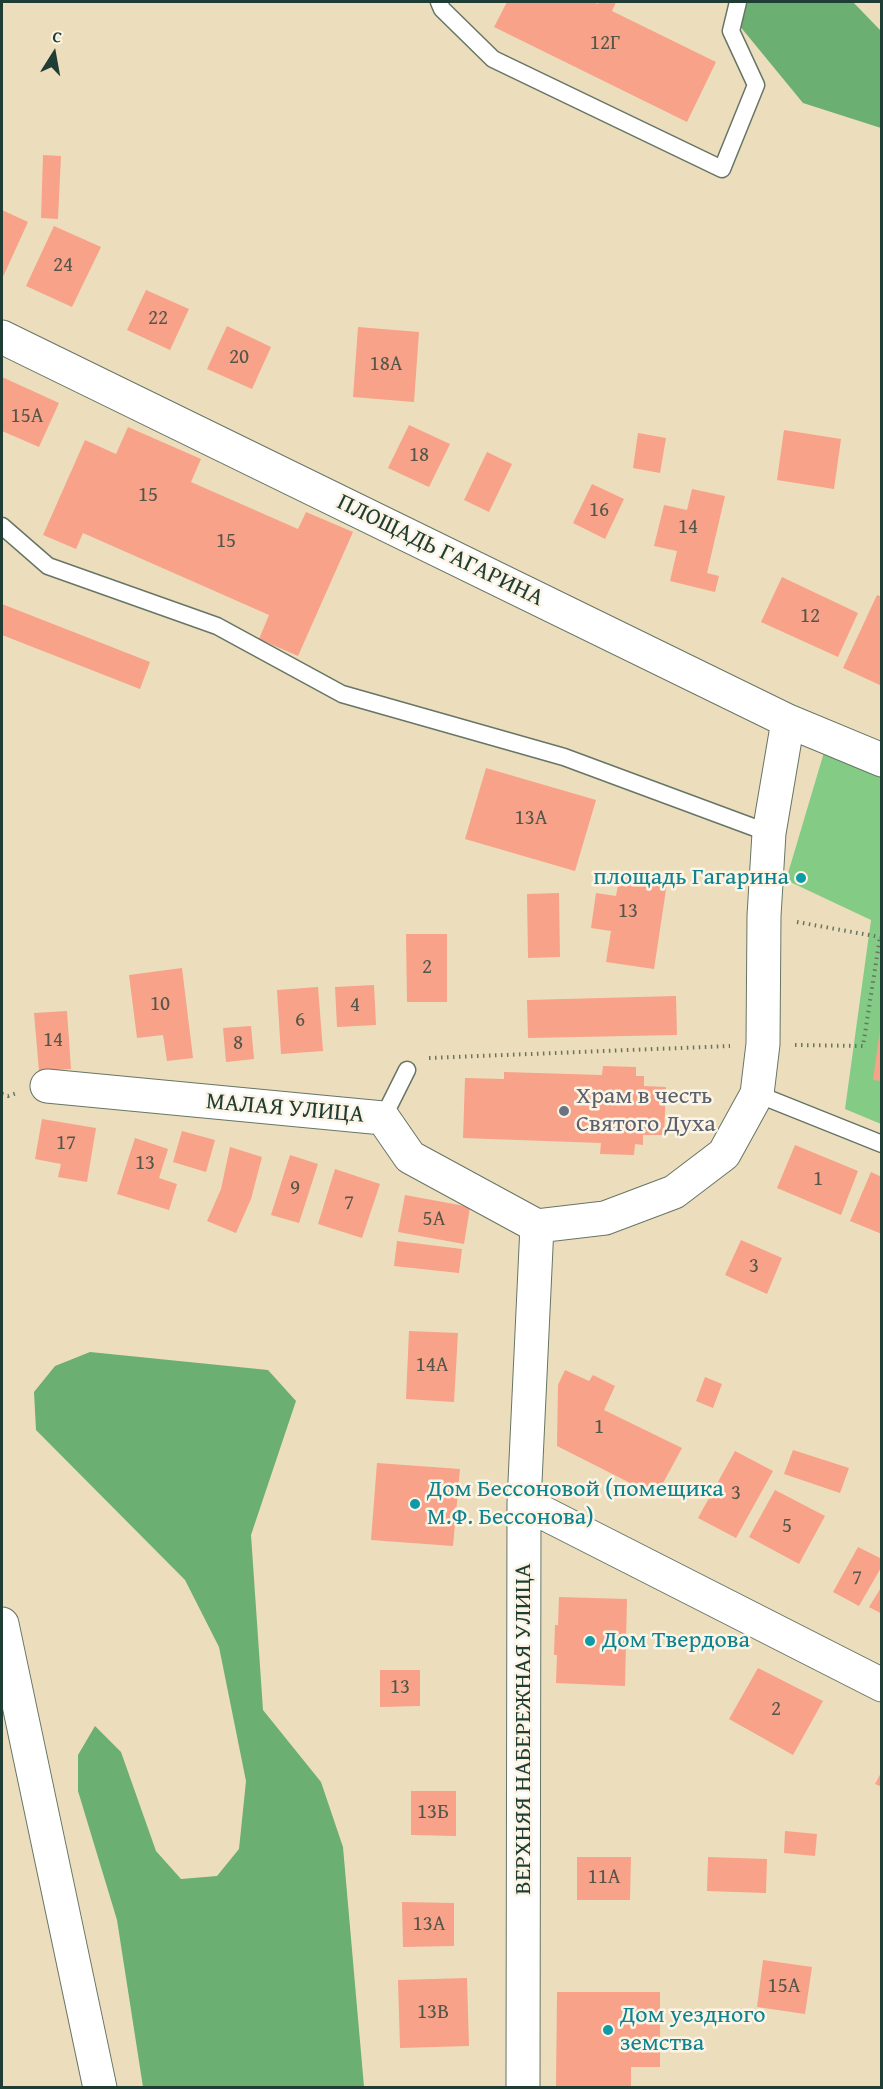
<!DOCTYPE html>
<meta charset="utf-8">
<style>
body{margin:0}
#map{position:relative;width:883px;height:2089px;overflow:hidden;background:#ecdebc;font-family:"Gentium Book Plus",serif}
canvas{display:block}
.frame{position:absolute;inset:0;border:3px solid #1f3d34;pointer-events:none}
.north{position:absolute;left:24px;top:24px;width:60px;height:60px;-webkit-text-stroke:4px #fcf5e5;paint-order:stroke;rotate:11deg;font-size:16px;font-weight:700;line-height:24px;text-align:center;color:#1f3d34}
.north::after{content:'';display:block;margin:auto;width:21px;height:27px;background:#1f3d34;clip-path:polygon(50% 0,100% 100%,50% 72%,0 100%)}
</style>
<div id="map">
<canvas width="883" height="2089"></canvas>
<div class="frame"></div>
<div class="north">С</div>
</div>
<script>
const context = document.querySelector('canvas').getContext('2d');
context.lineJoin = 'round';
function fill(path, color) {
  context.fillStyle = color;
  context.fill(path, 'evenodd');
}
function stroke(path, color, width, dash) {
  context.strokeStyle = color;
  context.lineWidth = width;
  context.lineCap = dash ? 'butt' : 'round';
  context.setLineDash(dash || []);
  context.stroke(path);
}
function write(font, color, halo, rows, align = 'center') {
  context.font = font + ' "Gentium Book Plus",serif';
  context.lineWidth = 5;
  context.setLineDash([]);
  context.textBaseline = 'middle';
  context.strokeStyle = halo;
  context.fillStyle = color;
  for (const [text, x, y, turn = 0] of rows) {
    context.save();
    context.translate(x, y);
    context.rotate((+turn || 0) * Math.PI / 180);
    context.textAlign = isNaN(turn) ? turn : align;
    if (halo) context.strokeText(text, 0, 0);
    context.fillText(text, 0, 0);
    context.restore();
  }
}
const green = new Path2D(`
 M833,722L881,745V1124L845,1109L871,920L786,880Z`);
const forest = new Path2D(`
 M741,2H853L881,31V128L803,103L734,19Z
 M90,1352L268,1370L296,1401L251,1535L263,1710L321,1782L343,1847L364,2087H143L117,1920L78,1791V1755L95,1726L121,1752L156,1851L181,1879L217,1876L239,1849L246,1781L219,1647L185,1580L36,1430L34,1392L55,1366Z`);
const building = new Path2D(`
 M507,2H593L598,4L599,2H616L612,11L716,62L687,122L494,27Z
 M43,155L61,156L58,219L41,218Z
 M2,210L28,222L2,279Z
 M54,226L101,247L72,307L26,286Z
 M146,290L189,309L170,350L127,330Z
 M227,326L271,347L252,389L207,369Z
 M358,327L419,332L414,402L353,397Z
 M2,377L59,403L39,447L2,431Z
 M409,425L450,444L429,487L388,468Z
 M128,427L201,459L191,482L298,529L306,512L353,532L298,656L259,639L269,615L83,533L76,549L43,535L85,440L116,454Z
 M784,430L841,439L834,489L777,480Z
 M638,433L666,438L660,473L633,468Z
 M487,452L512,464L489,512L464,500Z
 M592,484L624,499L605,539L573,523Z
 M692,489L725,496L707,573L719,576L715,592L670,581L677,551L654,546L664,505L687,510Z
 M782,577L858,613L838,657L761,622Z
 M877,595L882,597V686L843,668Z
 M2,604L150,662L140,689L2,635Z
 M486,768L596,800L575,871L465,839Z
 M620,875L667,883L654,969L606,962L611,931L591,928L596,893L616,896Z
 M559,893L560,957L528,958L527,894Z
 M406,934H447V1002H407Z
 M182,968L193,1058L167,1061L163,1035L137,1038L129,975Z
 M374,985L376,1025L337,1027L335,987Z
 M318,987L323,1051L281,1054L277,990Z
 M676,996L677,1035L528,1038L527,1000Z
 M67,1011L71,1069L39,1071L34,1013Z
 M251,1026L254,1059L226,1062L223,1028Z
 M880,1029H882V1081L873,1080Z
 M603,1066L636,1067V1076H644V1086L666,1087L664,1135H643V1145L635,1144L634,1155L600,1154L601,1143L463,1138L465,1078L504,1079V1072L602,1075Z
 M42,1119L96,1128L87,1182L58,1177L61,1164L35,1159Z
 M182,1131L215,1140L206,1172L173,1162Z
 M135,1138L168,1149L159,1178L177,1184L169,1210L117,1194Z
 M795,1145L858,1171L841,1215L777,1188Z
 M230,1147L262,1157L251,1199L236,1233L207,1221L221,1189Z
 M290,1155L318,1164L299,1223L271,1215Z
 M335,1169L380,1184L362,1238L318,1224Z
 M871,1172L882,1177V1234L850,1221Z
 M405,1195L470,1207L464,1244L398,1232Z
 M741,1240L782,1258L767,1294L725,1275Z
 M397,1241L462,1249L459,1273L394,1266Z
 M409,1331L458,1333L454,1402L406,1399Z
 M565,1370L589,1381L593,1375L615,1386L604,1410L682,1448L656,1496L557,1446L558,1385Z
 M705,1377L722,1384L713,1408L696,1401Z
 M793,1450L849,1468L840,1493L784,1474Z
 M735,1451L773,1471L736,1538L698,1518Z
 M377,1463L460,1469L453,1546L371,1540Z
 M775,1490L825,1516L799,1564L749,1537Z
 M858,1547L882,1559V1566L859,1606L833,1592Z
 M882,1586V1614L869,1607Z
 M559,1597L627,1599L625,1686L556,1683L557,1655H554L555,1625H558Z
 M758,1668L823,1701L793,1755L729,1719Z
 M380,1670H420V1706L380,1707Z
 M882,1771V1787L875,1784Z
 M411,1791H456V1836L411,1835Z
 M785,1831L817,1834L815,1856L784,1853Z
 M577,1857H631L630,1900H577Z
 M708,1857L767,1859L766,1893L707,1891Z
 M402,1902L454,1903V1946L403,1947Z
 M763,1960L812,1967L805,2014L757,2007Z
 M467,1978L469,2046L400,2048L398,1980Z
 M557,1992H660V2067H631V2088H556Z`);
const path = new Path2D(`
 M797,922L880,937
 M795,1045L863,1046L880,937H882
 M429,1058L730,1046
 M2,1094L8,1096L17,1093`);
const service = new Path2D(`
 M439,2L442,9L493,59L722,169L756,85L731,31L738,2
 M2,526L48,566L217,626L342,694L564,757L769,833
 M757,1094L882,1144
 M383,1118L407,1070`);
const minor = new Path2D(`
 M2,337L788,721L882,760
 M47,1086L383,1118L410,1157L537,1226L605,1218L674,1192L724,1154L757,1094L763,1044L764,916L769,833L788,721
 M524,1503L882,1685
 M523,2088L524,1503L537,1226`);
const tertiary = new Path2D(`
 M2,1624L100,2088`);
const markers = [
 [801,878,6,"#0f9aa8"],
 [564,1111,6,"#6b7280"],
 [415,1504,6,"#0f9aa8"],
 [590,1641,6,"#0f9aa8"],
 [608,2030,6,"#0f9aa8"]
];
const numberNames = [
 ["12Г",605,44],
 ["24",63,266],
 ["22",158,319],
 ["20",239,358],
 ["18А",386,365],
 ["15А",27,417],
 ["18",419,456],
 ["15",148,496],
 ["16",599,511],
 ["14",688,528],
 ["15",226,542],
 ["12",810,617],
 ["13А",531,819],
 ["13",628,912],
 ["2",427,968],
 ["10",160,1005],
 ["4",355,1006],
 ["6",300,1021],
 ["14",53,1041],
 ["8",238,1044],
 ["17",66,1144],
 ["13",145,1164],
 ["1",818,1180],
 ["9",295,1189],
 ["7",349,1204],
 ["5А",434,1220],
 ["3",754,1267],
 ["14А",432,1366],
 ["1",599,1428],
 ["3",736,1494],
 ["5",787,1527],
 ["7",857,1579],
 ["13",400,1688],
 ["2",776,1710],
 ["13Б",433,1813],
 ["11А",604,1878],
 ["13А",429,1925],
 ["15А",784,1987],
 ["13В",433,2013]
];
const streetNames = [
 ["ПЛОЩАДЬ ГАГАРИНА",440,551,26],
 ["МАЛАЯ УЛИЦА",285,1109,5],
 ["ВЕРХНЯЯ НАБЕРЕЖНАЯ УЛИЦА",524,1729,-90]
];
const cultureNames = [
 ["площадь Гагарина",789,878,"right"],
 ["Дом Бессоновой (помещика",427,1490],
 ["М.Ф. Бессонова)",427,1518],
 ["Дом Твердова",602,1641],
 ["Дом уездного",620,2016],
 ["земства",620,2044]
];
const worshipNames = [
 ["Храм в честь",576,1097],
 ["Святого Духа",576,1125]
];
fill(green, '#84cb86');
fill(forest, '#6baf73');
fill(building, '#f7a289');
stroke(service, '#677564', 19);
stroke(minor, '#677564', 35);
stroke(tertiary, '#677564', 35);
stroke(path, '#677564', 4, [1.5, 4.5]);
stroke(service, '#fff', 16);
stroke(minor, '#fff', 33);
stroke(tertiary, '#fff', 33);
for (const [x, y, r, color] of markers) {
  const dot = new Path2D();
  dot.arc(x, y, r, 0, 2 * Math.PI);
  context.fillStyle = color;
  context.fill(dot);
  stroke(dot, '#fcf5e5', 2);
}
write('21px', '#555649', null, numberNames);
write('24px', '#1f3d34', '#fcf5e5', streetNames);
write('24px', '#0d838f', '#fcf5e5', cultureNames, 'left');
write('24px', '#5b616d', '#fcf5e5', worshipNames, 'left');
</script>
